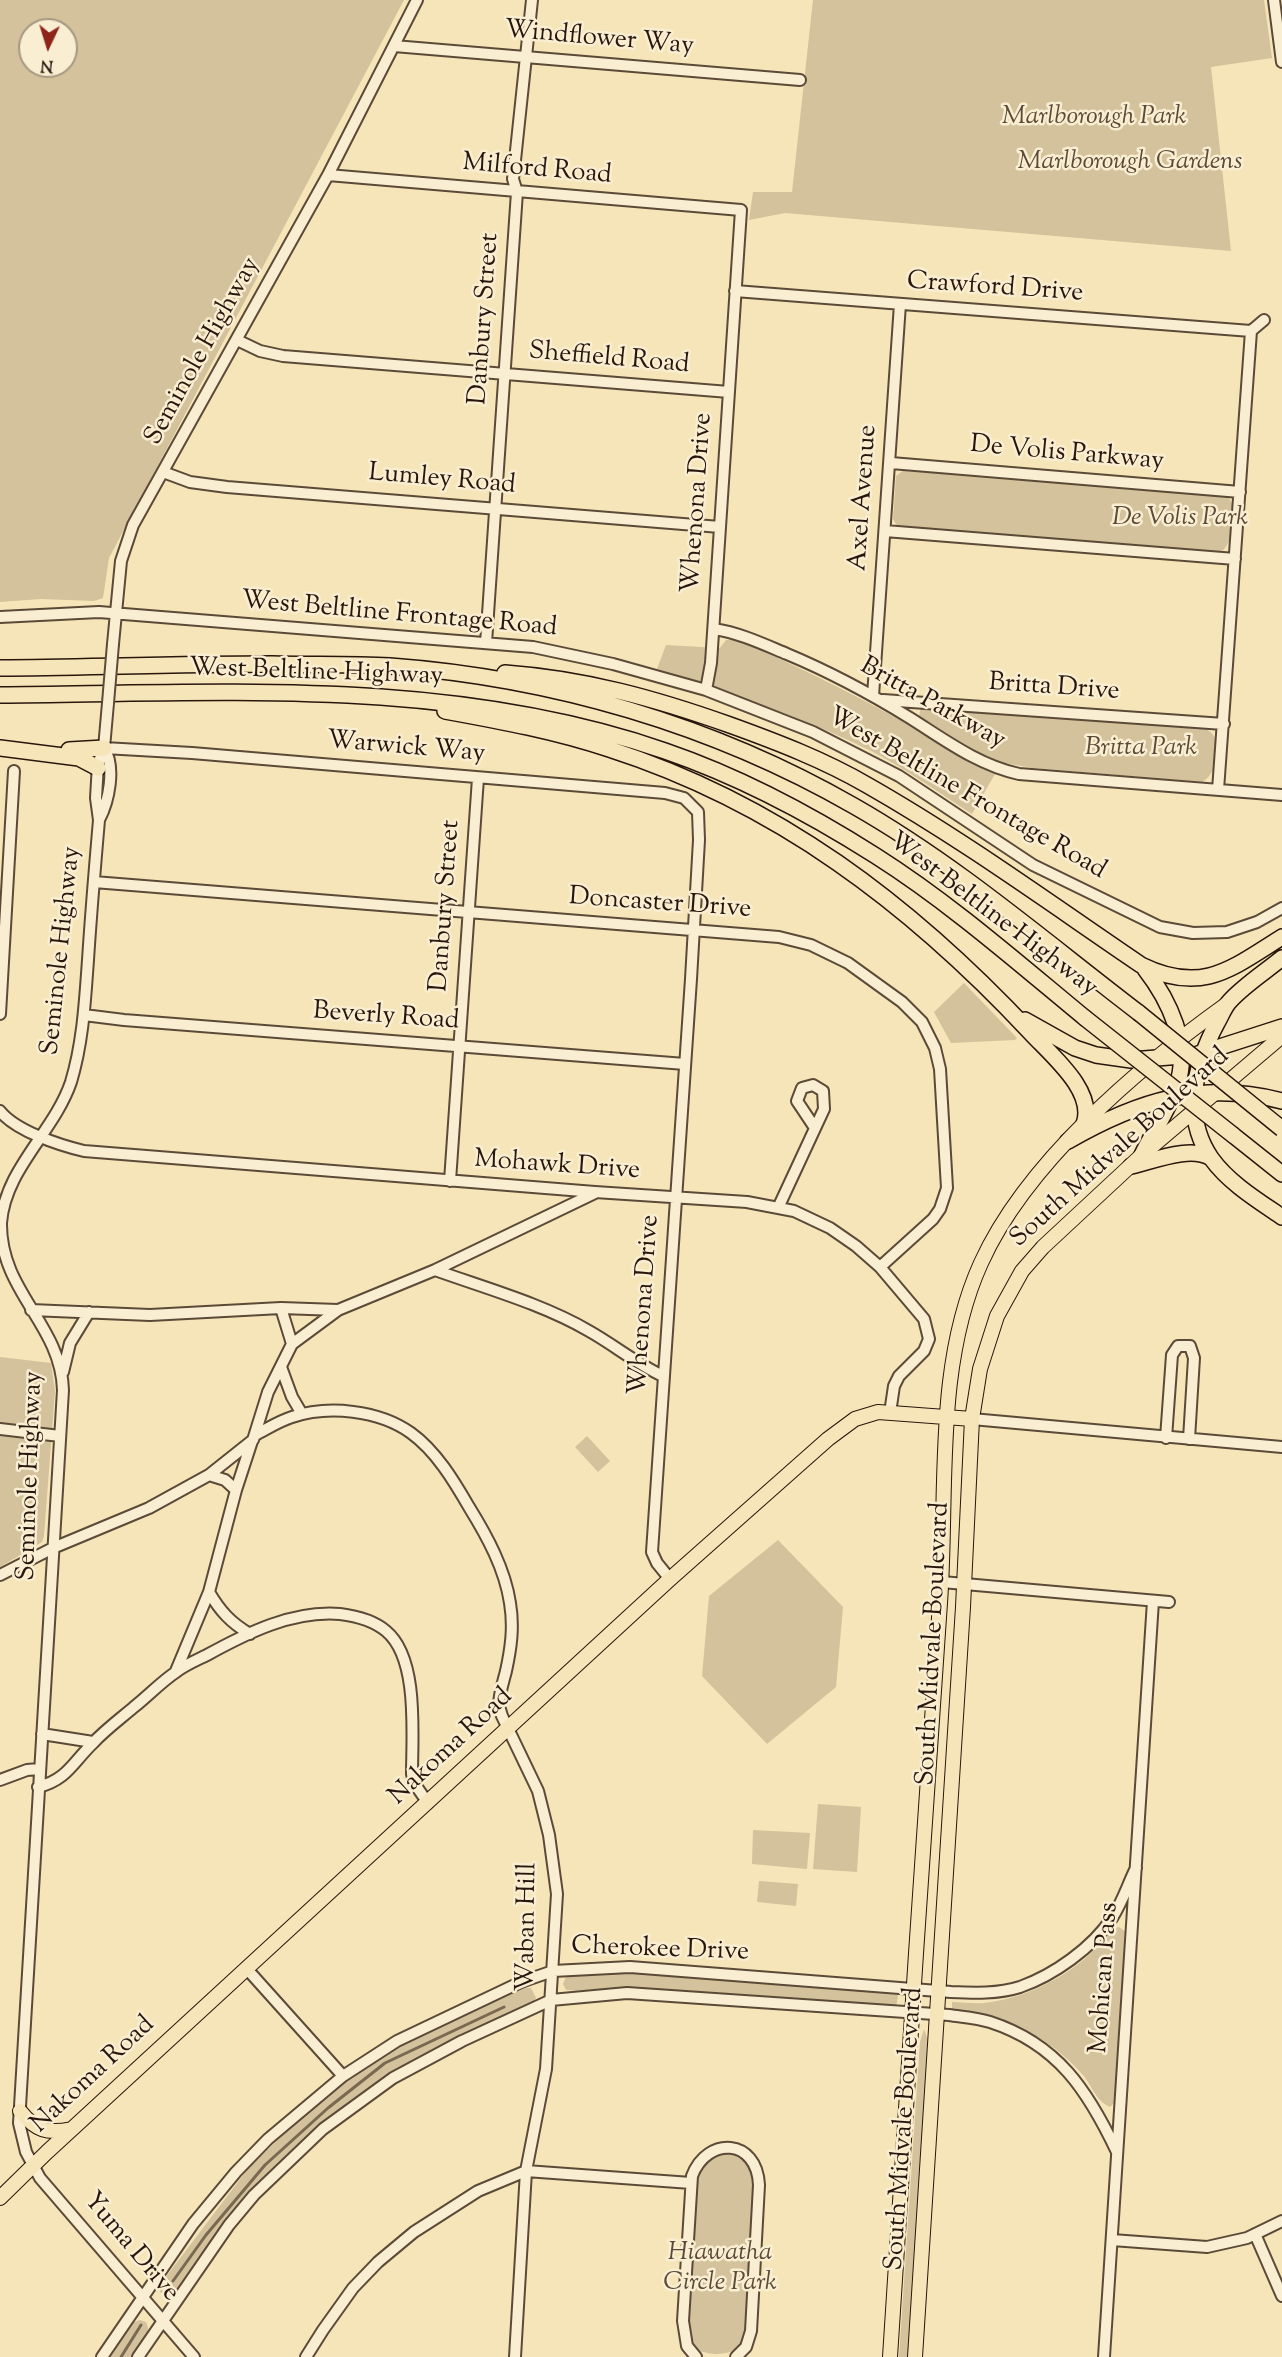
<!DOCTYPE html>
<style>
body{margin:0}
#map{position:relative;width:1282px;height:2357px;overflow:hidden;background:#f6e5b8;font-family:"Sorts Mill Goudy",serif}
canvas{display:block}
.north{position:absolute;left:18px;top:18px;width:60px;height:60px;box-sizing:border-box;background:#f9eed1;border:2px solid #a59883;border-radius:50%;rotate:184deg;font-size:16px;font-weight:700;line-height:24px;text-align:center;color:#28160d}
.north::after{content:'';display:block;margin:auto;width:21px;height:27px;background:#8f2418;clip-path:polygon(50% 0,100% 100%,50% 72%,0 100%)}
</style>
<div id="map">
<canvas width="1282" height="2357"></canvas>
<div class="north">N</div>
</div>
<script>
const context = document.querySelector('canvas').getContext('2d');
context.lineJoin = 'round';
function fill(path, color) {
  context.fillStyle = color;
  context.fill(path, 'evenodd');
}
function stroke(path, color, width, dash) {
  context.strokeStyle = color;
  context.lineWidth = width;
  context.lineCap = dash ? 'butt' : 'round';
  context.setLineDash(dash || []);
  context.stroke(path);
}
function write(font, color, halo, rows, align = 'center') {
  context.font = font + ' "Sorts Mill Goudy",serif';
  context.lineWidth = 5;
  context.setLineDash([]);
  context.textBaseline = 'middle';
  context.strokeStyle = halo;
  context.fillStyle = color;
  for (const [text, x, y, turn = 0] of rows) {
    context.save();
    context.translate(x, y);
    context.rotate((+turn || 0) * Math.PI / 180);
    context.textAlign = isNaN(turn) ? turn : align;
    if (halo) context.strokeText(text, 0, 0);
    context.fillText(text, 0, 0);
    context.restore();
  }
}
const green = new Path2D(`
 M0,0H404L109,558L103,598L94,601L41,599L0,602ZM30,30H66V66H30Z
 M813,0H1264L1272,58L1211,67L1231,251L785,213L749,220L753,192H792Z
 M904,470L1223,495L1229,498L1232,504C1231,519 1235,545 1219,553L898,527L893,519L896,476Z
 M737,639C792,664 846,690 898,719C931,737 960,761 995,774L972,814C939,793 906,769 871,751C803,717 730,693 657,669L666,645L720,648L726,640Z
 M921,707L1205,728C1209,731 1213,733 1215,738C1220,752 1215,776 1202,782L1033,768L998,762L976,752L919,716Z
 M964,983L1017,1038L1015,1040L951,1043L934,1012Z
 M0,1357L51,1363L55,1391L44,1536L42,1542L0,1567Z
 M587,1436L610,1461L598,1472L575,1447Z
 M778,1540L843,1607L836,1687L767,1744L702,1676L709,1596Z
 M818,1804L861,1807L857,1872L813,1869Z
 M753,1830L810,1833L807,1869L752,1864Z
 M759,1881L798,1884L796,1906L757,1902Z
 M1119,1927L1126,1932V1944L1114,2103L1110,2107C1096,2101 1092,2086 1083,2075C1049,2036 1004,2015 952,2010V2002C962,2002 974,2004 984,2003C1021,1999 1062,1980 1089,1955C1099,1945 1106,1930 1119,1927Z
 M635,1972L894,1993L898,1995L896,2008L621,1989L587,1991L566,1990L563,1984L567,1974L573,1973Z
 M520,1987L531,1988L536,1998L531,2004L413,2063L300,2144L177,2295L170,2298L160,2292L159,2286L247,2170L305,2113L341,2085L398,2047Z
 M924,2029L929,2043L909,2357H899L920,2042Z
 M721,2153C745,2153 752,2162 754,2185L746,2330C745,2334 744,2340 742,2344C733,2357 701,2357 692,2345C689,2338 689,2328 688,2321L696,2178C701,2165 708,2158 721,2153Z
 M140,2320L146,2322C153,2335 141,2346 133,2357H109L134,2322Z`);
const stream = new Path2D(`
 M173,2281L206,2235L265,2165L328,2108L385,2063L504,2007
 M121,2357L141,2325`);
const minor = new Path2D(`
 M1274,0L1282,62
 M394,46L800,80
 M328,175L741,210L711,663L706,690
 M735,291L1251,331
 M1251,331L1264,320
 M237,340L260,351L283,356L729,392
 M891,463L1240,492
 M163,472L190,482L227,487L720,527
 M885,531L1235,559
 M0,617L99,612L533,647L613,664L706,690L813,732L899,776L1033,865L1160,927L1193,933L1227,932L1257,922L1282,908
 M714,629C740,633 763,644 787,654C830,672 871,694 910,718C945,740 978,765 1019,774L1282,795
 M486,643L517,192L513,179L532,0
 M113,644L121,561L133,525L328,175L417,0
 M873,696L900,304
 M883,700L1224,724
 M108,703L104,748L98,764L96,798L99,820C95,866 91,913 88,960C85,1001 83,1042 71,1082C54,1132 5,1169 1,1223C0,1292 61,1324 63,1390L19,2123L26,2152L40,2178L194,2357
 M104,748L192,753L665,793L684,798L698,812L699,840L691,979L652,1552L657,1563L670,1579
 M1218,790L1251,331
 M99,820C109,801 116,767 104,748
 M94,882L779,937L811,945L848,963L902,1002L922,1022L935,1048L940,1069L947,1188L940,1209L933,1219L880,1267
 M0,1014L14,771
 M84,1015L124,1020L685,1064
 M0,1111C16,1131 59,1145 84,1151L595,1192L747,1202L794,1211L830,1228L856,1246L880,1267L924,1319L929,1339L924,1351L899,1376L894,1386L890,1413
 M450,1181L478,778
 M778,1208L824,1109L823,1091L813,1085L802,1088L797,1101L815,1128
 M435,1270C485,1288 543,1304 589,1331C614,1345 637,1364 663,1376
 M281,1308L292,1344
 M31,1310L150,1315L281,1308L338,1310
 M281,1367L292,1397L302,1414
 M63,1372L70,1343L89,1312
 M972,1419L1282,1447
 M0,1429L60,1436
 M255,1435C267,1429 279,1421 292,1417C328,1405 379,1410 411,1433C436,1451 454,1481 469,1507C487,1536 505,1569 510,1603C514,1627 511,1648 506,1671C503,1683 499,1694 499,1706L502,1716L538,1791L549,1835L557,1894L546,2069L526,2171L515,2357
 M1166,1438L1172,1355L1178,1346H1190L1194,1358L1189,1439
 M209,1475L225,1480L236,1490
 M0,1575L53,1548L149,1508L209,1475L253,1440L268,1392L292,1344L338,1310L435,1270L595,1193
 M942,1582L1169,1602
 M209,1592C220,1611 231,1623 250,1634
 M176,1671L209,1592L236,1490L252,1441
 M42,1734L93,1742
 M0,1780L27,1770L39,1769
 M38,1787C67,1780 73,1762 93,1743C105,1730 120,1719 134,1707C148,1696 161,1682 176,1672C185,1665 197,1660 207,1655C247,1633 293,1610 340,1614C356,1616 373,1620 386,1631C419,1658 412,1735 412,1774L414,1783L428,1803
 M247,1969L343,2076
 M1255,2234L1282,2296
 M1112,2240L1207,2247L1247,2238L1282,2221
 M102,2357L193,2224L236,2172L268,2139L343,2076L397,2041L521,1982L553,1971L630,1967L951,1992C974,1993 998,1994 1020,1987C1054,1975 1092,1948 1112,1918C1122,1903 1128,1884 1136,1868
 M138,2357L229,2225L254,2195L323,2129L393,2078L462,2041L551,2000L627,1993L949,2015C962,2017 977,2018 990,2022C1058,2044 1088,2091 1117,2152
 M306,2357L323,2330L353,2288L378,2262L414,2232L478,2191L526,2171L691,2183
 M696,2357L687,2346L683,2321L692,2176C707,2136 757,2138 759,2185L751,2331L746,2347L736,2357
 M1104,2357L1153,1601`);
const major = new Path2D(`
 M20,2111C36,2131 47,2134 72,2129
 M0,2198L47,2152L670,1579L828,1439L855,1419L878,1412L972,1419
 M890,2357C906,2106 922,1854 940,1603C948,1492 934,1366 981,1263C1026,1163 1139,1067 1227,1004
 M915,2357L963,1607L972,1419L980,1369L997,1316L1022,1271L1043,1247L1142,1155L1282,1036`);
const highway = new Path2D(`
 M0,668C91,667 182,664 272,664C311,665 351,664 390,666C552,678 713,725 854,806C956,864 1046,942 1139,1013
 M505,673C585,679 654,698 730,725C777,742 824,760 867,785C962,839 1051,904 1141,965C1202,995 1231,969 1282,937
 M0,695C222,693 452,677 665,751C738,776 810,814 876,856C950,903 1017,962 1085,1018
 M445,711C500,721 555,731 609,749C777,803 910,904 1030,1032C1051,1055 1096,1091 1084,1124
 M0,748L79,758L98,768
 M69,750L104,748
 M1282,958C1265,972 1243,986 1229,1002C1224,1008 1221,1016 1217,1023C1195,1064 1182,1116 1211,1158C1229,1183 1257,1200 1282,1217
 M1025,1020L1075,1048L1096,1055L1131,1060L1195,1055L1282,1027
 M1233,1135L1282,1174
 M1068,1141C1137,1101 1202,1080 1282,1101
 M1142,1155C1153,1132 1169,1109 1177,1085C1191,1045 1169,1000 1145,969
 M1131,1166C1153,1161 1191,1145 1211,1158`);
const minorBridge = new Path2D(`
 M108,703L113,644`);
const highwayBridge = new Path2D(`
 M1139,1013L1282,1129
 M1085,1018L1233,1135`);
const streetNames = [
 ["Windflower Way",599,40,5],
 ["Milford Road",537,171,5],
 ["Crawford Drive",995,289,4],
 ["Danbury Street",486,319,-86],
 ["Seminole Highway",204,352,-61],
 ["Sheffield Road",609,360,5],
 ["De Volis Parkway",1067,455,5],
 ["Lumley Road",442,481,5],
 ["Axel Avenue",865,498,-86],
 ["Whenona Drive",699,503,-86],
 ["West Beltline Frontage Road",399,616,5],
 ["West Beltline Highway",316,674,2],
 ["Britta Drive",1054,689,4],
 ["Britta Parkway",932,705,29],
 ["Warwick Way",406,749,5],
 ["West Beltline Frontage Road",966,795,30],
 ["Doncaster Drive",660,905,4],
 ["Danbury Street",447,906,-86],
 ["West Beltline Highway",992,916,37],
 ["Seminole Highway",63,951,-84],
 ["Beverly Road",386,1018,4],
 ["South Midvale Boulevard",1121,1149,-42],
 ["Mohawk Drive",557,1167,4],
 ["Whenona Drive",646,1305,-86],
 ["Seminole Highway",32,1476,-88],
 ["South Midvale Boulevard",935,1644,-87],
 ["Nakoma Road",452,1748,-43],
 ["Waban Hill",529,1927,-89],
 ["Cherokee Drive",660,1951,2],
 ["Mohican Pass",1106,1978,-86],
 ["Nakoma Road",94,2076,-43],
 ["South Midvale Boulevard",906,2129,-86],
 ["Yuma Drive",130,2248,50]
];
const parkNames = [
 ["Marlborough Park",1094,119],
 ["Marlborough Gardens",1130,164],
 ["De Volis Park",1180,520],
 ["Britta Park",1141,750],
 ["Hiawatha",720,2255],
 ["Circle Park",720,2285]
];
fill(green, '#d3c29b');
stroke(stream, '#7a6851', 3);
stroke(minor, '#5c4a38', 14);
stroke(major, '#28160d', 16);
stroke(highway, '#28160d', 18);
stroke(minor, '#f9eed1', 10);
stroke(major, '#f6e5b8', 14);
stroke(highway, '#f6e5b8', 15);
stroke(minorBridge, '#5c4a38', 14, []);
stroke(highwayBridge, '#28160d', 18, []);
stroke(minorBridge, '#f9eed1', 10);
stroke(highwayBridge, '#f6e5b8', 15);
write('26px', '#28160d', '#f9eed1', streetNames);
write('italic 26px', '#5b4a38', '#f9eed1', parkNames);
</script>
